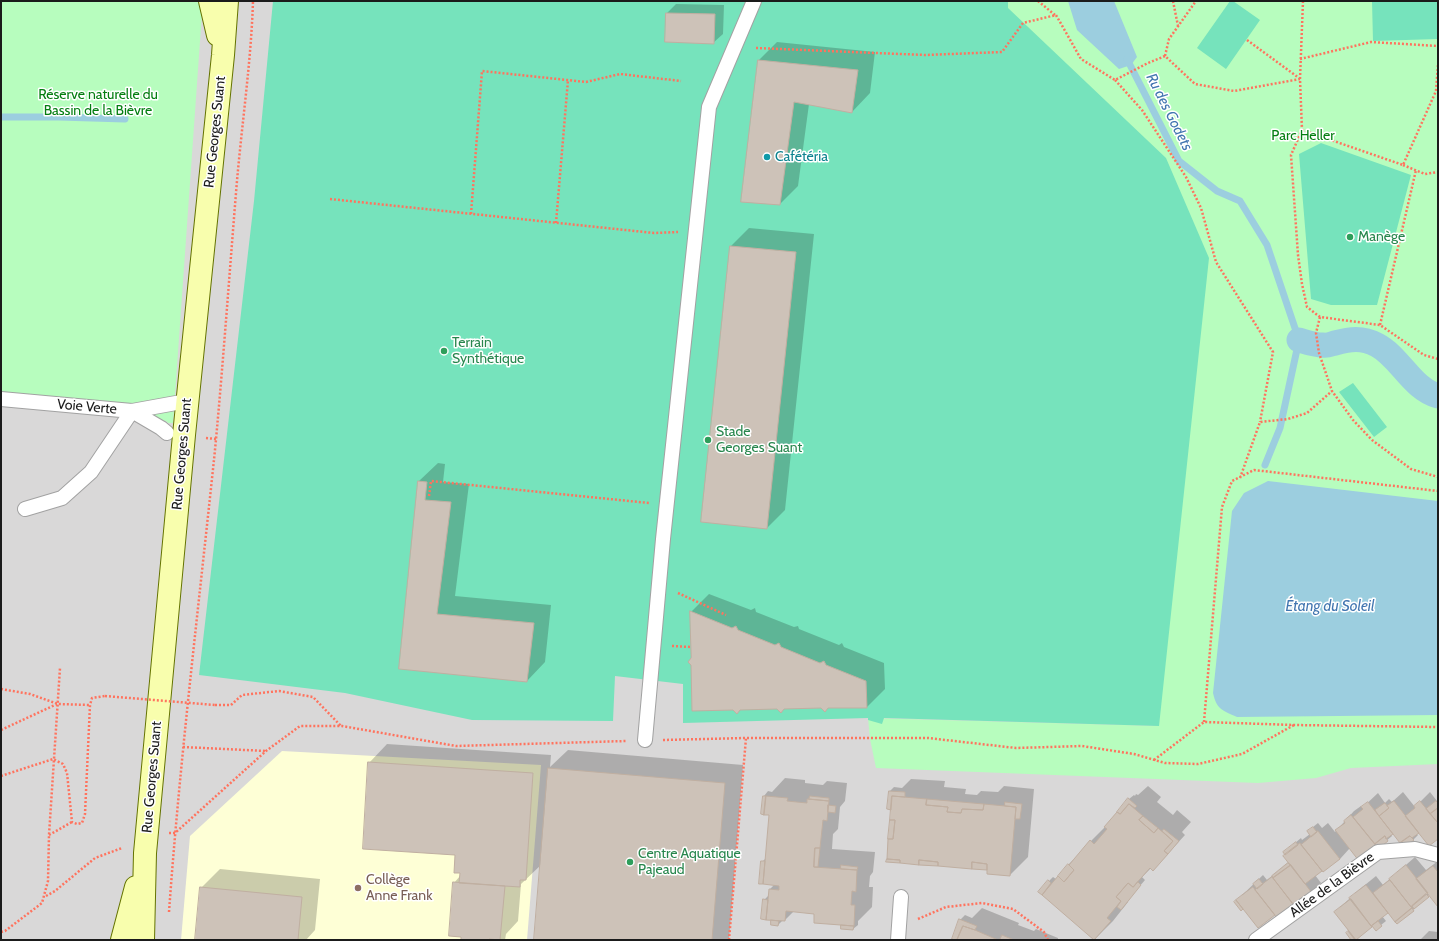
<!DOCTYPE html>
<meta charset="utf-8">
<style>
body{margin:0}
#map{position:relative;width:1439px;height:941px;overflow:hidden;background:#ede9df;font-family:Cabin,sans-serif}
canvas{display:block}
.frame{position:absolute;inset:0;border:2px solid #1b1b1b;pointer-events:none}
</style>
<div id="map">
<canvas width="1439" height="941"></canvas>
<div class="frame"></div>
</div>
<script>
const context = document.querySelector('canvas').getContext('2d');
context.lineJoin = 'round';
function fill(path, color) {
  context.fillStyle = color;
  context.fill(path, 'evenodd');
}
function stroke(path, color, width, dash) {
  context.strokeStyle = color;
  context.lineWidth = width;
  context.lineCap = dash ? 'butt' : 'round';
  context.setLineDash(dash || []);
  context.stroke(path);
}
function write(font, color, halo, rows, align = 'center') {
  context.font = font + ' Cabin,sans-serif';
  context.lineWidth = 3;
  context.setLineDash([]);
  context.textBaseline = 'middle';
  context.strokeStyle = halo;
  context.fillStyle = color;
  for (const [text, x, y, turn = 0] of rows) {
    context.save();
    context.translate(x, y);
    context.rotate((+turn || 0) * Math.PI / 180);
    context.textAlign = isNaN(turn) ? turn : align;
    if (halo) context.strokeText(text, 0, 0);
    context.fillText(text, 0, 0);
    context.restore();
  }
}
const residential = new Path2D(`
 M1,1H1438V940H1Z`);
const education = new Path2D(`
 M282,751L541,765L527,940H181L190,836Z`);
const park = new Path2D(`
 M1,1H200L202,13L173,423H168L166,421L1,405Z
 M1008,1H1438V764L1351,768L1316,778L1258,783L876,768L870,739L868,718L1159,726L1008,8Z`);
const pitch = new Path2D(`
 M273,1H1008V8L1166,158L1209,258L1159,726L884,718L882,724L868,720V718L683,723V684L615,676L613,721L472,720L345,693L199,675L254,201Z
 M1230,1H1233L1260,20L1226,69L1197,48Z
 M1372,1H1438V39L1373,41Z
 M1321,143L1411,175L1377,305H1331L1311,299L1299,154Z
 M1353,383L1387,427L1374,437L1339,392Z`);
const water = new Path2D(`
 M1068,1H1114L1137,57L1131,65L1119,69L1077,30Z
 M1268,481L1438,501V715L1237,717C1222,710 1217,710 1213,693L1232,511L1244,493Z`);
const shadow = new Path2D(`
 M676,4L724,5L723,34L713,43L667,13Z
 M777,42L875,52L870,93L852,112L809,104L798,186L780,204L759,60Z
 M749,228L814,234L785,510L767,528L730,247Z
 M438,463L445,464L443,482L469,484L455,596L551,605L545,662L527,681L400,668L419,481Z
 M709,594L751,610L755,608L756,612L794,627L798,626L799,629L839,645L842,643L844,647L884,663L885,689L867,707L778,708L692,658L691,612Z
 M387,744L551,755L550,767L568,750L743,765L729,940H535L542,864L521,884L518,921L506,934L505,940H462L454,883L460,876L461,873L456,854L369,763Z
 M785,778L805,780V783L823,785L827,781L847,783L845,801L840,807L838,829L833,834L832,849L875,852L873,872L870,876L869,887H873L872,907L858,921V925L853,929L815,913L794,911L785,920H783L778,925L772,919L764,900L769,895L770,889L775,884L762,862L767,857L770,814H762L764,796L768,791L772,792Z
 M911,779L945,781L944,787L966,789L965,794L977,795L981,791L998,792L1004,786L1034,789L1028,857L1010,875L988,870L892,809L890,791L894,787L902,788Z
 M1148,786L1161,797L1157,802L1173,815L1177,810L1191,822L1182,832L1185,835L1153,870L1151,868L1142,877L1145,880L1127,901L1128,902L1113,921L1095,939L1042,894L1049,881L1053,877L1056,879L1068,865L1073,860L1074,861L1091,841L1110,822L1129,799L1134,795L1135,796L1136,794L1138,795Z
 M1403,792L1415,807L1430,792L1437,801L1438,800V837L1419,831L1416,834L1418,835L1413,840L1393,832L1391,834L1392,836L1379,847L1359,859L1350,848L1340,859L1315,875L1321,883L1312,892L1275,913L1243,908L1241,910L1235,902L1263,875L1267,880L1289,862V848L1301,838L1302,840L1310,834L1313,827L1318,823L1322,828L1328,823L1335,832L1354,811L1361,806L1362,808L1378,793L1385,803L1389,799L1392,802Z
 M1415,857L1426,870L1438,861V905L1430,894L1413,910L1388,911L1382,916L1386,921L1376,929L1373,925L1355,940H1353L1347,933L1349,931L1335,912L1360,889L1376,876L1383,885Z
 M220,869L320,879L315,930L306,940H203L201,888Z
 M982,908L1019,923L1018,925L1034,931L1036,929L1058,938V940H952L960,920L965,915L972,918Z
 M1429,931L1438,932V940H1420Z`);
const stream = new Path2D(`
 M1127,59L1179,161L1217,191L1240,201L1267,245L1299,340L1280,428L1265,465
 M1,117H59L125,119`);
const canal = new Path2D(`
 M1299,340C1306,342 1314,345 1323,345C1327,346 1331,344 1335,343C1350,339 1362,337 1377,345C1400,357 1412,389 1438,396`);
const building = new Path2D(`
 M666,13L715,14L714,44L665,42Z
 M758,60L858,70L852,113L794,102L780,205L741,202Z
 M730,246L796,252L767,529L701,522Z
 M418,481L427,482L425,500L451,502L437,614L534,623L527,682L399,669Z
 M690,611L732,628L736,626L738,630L775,645L779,643L781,647L820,663L824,661L826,665L866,681L867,708H828L825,712L821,708L784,709L781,713L777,709L740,710L737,714L733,710L692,711L691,665L688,662L691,658Z
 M368,762L533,773L526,880H520V887L459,883L460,873H454L455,855L363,849Z
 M548,768L725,783L712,940H534Z
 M889,791L905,792V797L892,796L891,810L887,809Z
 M763,796H766L764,815L761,814Z
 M766,796L788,798L787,801L807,803V799L829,801L827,821L823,820L820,848H815L814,867L857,870L856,892L852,891L851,905H855L854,926L814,923V914L786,911L785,921L766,920L769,889L779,890V886L763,884L769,815H764Z
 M810,796L829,798V801L809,799Z
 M892,796L927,799L926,805L948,807L947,812L961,813L962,809L983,810L984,804L1016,807L1010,876L987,874V864L972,862V869L938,866V862L919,860V865L900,863V860L887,859L888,839H893L895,820H890Z
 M1128,798L1137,806L1135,808L1129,804L1120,814L1117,812Z
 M927,799L984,804L983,810L962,809L961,813L947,812L948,807L926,805Z
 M1394,801L1419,833L1412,838L1410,836L1400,843L1379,816L1389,808L1387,806Z
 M1420,801L1438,823V839L1429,846L1405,816L1415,808L1414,806Z
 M1436,801L1438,803V808L1430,814L1426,809Z
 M1005,802L1022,804L1020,819H1015L1016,807L1005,806Z
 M1368,802L1393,834L1386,839L1385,836L1375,844L1353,817L1363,809L1361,807Z
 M1385,803L1389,808L1379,816L1375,810Z
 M1129,804L1143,816L1139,820L1154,833L1158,828L1173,841L1164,851L1168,854L1153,871L1150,868L1133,887L1128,883L1116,897L1121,901L1107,918L1111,921L1094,940L1042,895L1058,876L1064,882L1074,870L1069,865L1090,840L1094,844L1107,829L1104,827L1117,812L1120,814Z
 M828,805L836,806L835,813L828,812Z
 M1438,808V823L1430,814Z
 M1351,815L1377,847L1359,861L1335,830L1345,823L1344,821Z
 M1143,816L1158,828L1154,833L1139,820Z
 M890,820H895L893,839H888Z
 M1313,827L1317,832L1311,837L1307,831Z
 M1164,829L1179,841L1168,854L1164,851L1173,841L1162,831Z
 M1318,831L1340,859L1323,872L1301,845Z
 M1385,836L1388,841L1378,849L1375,844Z
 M1410,836L1414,840L1404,848L1400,843Z
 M1296,842L1298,845L1285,855L1283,852Z
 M1300,843L1322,871L1305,884L1283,856Z
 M815,848H820L818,867H814Z
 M887,859L900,860V863L886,862Z
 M919,860L938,862V866L919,865Z
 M761,861H765L763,884H759Z
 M972,862L987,864V870L972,869Z
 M1288,863L1291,865L1273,878L1272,876Z
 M1068,864L1074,870L1064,882L1058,876Z
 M841,865L858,867L857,870L841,869Z
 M1291,865L1312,893L1295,907L1273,878Z
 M1406,865L1428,893L1411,907L1389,879Z
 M1433,866L1438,872V907L1416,879Z
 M1272,877L1294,905L1277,918L1255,890Z
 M1259,879L1263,884L1257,889L1253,884Z
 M1048,880L1051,883L1042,895L1038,892Z
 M1390,880L1412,908L1395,922L1373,893Z
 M453,882L505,886L500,940L489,939V940H461V937L449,936Z
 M1138,882L1141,885L1121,910L1117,907L1121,901L1116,897L1128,883L1133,887Z
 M1366,885L1388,913L1371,926L1349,898Z
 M200,887L302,897L298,940H195Z
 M1253,887L1275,915L1258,928L1236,900Z
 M1426,894L1429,897L1414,909L1412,906Z
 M763,899L768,900L766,920L761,919Z
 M1351,899L1372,927L1356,940L1334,912Z
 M1236,900L1243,909L1241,911L1234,902Z
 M1412,908L1414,911L1397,924L1395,922Z
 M959,919L977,926L975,930L963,926L957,940H955L952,939Z
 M771,920L779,921L778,926L771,925Z
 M1378,921L1382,926L1376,931L1372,926Z
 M841,925L854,926L853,930L841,929Z
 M963,926L975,930L998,940H957Z
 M1348,931L1355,940H1351L1346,933Z
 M1002,935L1014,940H1000Z`);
const path = new Path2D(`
 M1038,1L1055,15
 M1173,1L1178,26
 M1303,1L1300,79L1302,130L1291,155L1298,255L1302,284L1307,307L1320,317L1380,325L1424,355L1438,359
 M1247,40L1299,78
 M756,48L925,55L1002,52L1023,23L1056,15L1081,59L1115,80L1148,63L1165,56L1195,84L1234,91L1300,79
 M1165,56L1169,39L1196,1
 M1300,59L1371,42L1438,46
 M1115,80L1142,110L1186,177L1201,208L1216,262L1273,352L1260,422
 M1302,130L1403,165L1436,91L1438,65
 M1403,165L1425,174L1438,172
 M330,199L654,233L678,232
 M471,214L482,71L586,82L620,74L681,81
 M556,223L568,80
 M1320,317L1316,333L1319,353L1332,391L1353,420L1372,440L1411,469L1438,477
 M1380,325L1416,170
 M206,438L216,439
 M1240,478L1260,422L1288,419L1307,413L1332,391
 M429,496L431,481L649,503
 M678,593L726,615
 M672,646L691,647
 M1,689L30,694L58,704L90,705
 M215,705H231L242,695L279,691L313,697L341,726
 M1204,722L1222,507L1232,481L1254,470L1438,491
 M1,730L57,704
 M663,740L746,738H928L1016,748L1082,746L1134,754L1165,763L1198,764L1242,754L1294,725
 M183,747L266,751
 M1154,760L1204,722L1294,725L1438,727
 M1,776L53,759L63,764L67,773L72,822L77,824L82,823L85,814L90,705L92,698L105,696
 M169,833H175L266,751L300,726H342L456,746L626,741
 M49,835L72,822
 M46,896L55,891L95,858L122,848
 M169,912C180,758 199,604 215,450C223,365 229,279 236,193C241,129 251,65 253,1
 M918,919L946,907L982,903L1013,909L1044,932L1048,940
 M1,932L5,931L42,903L48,881L49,835L60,668
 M729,940L746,738`);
const service = new Path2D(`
 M1,399L132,411L161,428L167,433
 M25,509L62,498L91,472L132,411L187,401
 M645,740L663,539L709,107L754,1
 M898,940L901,897
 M1256,940L1378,852L1415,849L1438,855`);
const secondary = new Path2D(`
 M210,1L218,35
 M122,940L136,887
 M143,940L145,853L184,435L223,55L227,1`);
const pathBridge = new Path2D(`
 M105,696L215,705`);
const markers = [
 [767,157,4,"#0f9aa8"],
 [1350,237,4,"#2e9e5b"],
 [444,351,4,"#2e9e5b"],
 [708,440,4,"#2e9e5b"],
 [630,862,4,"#2e9e5b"],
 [358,888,4,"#8d6e63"]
];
const parkNames = [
 ["Réserve naturelle du",98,95],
 ["Bassin de la Bièvre",98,111],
 ["Parc Heller",1303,136]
];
const streetNames = [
 ["Rue Georges Suant",215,132,-84],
 ["Voie Verte",87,407,5],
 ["Rue Georges Suant",182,454,-85],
 ["Rue Georges Suant",152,777,-85],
 ["Allée de la Bièvre",1332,885,-36]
];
const cultureNames = [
 ["Cafétéria",775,157]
];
const leisureNames = [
 ["Manège",1358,237],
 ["Terrain",452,343],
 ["Synthétique",452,359],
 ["Stade",716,432],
 ["Georges Suant",716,448],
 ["Centre Aquatique",638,854],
 ["Pajeaud",638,870]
];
const educationNames = [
 ["Collège",366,880],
 ["Anne Frank",366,896]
];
const waterNames = [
 ["Ru des Godets",1169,112,63],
 ["Étang du Soleil",1330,607]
];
fill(residential, '#d9d8d8');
fill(education, '#feffd6');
fill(park, '#b7fdbe');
fill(pitch, '#76e3bc');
fill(water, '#9ccedf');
fill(shadow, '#0003');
stroke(stream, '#9ccedf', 7);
stroke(canal, '#9ccedf', 25);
fill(building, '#cdc2b8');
stroke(building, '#c0afa1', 1);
stroke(service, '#a2a2a2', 16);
stroke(secondary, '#647300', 24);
stroke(path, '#ff735e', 2.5, [2, 2]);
stroke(service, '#fff', 14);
stroke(secondary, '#f8fead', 22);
stroke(pathBridge, '#ff735e', 2.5, [2, 2]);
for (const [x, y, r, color] of markers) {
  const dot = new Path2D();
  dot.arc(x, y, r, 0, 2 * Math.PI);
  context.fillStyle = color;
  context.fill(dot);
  stroke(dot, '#fff', 1.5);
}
write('14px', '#047e11', '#fff', parkNames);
write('14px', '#1b1b1b', '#fff', streetNames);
write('14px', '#0d838f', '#fff', cultureNames, 'left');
write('14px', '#27864d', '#fff', leisureNames, 'left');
write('14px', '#785e54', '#fff', educationNames, 'left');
write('italic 15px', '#4276b0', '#fff', waterNames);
</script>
